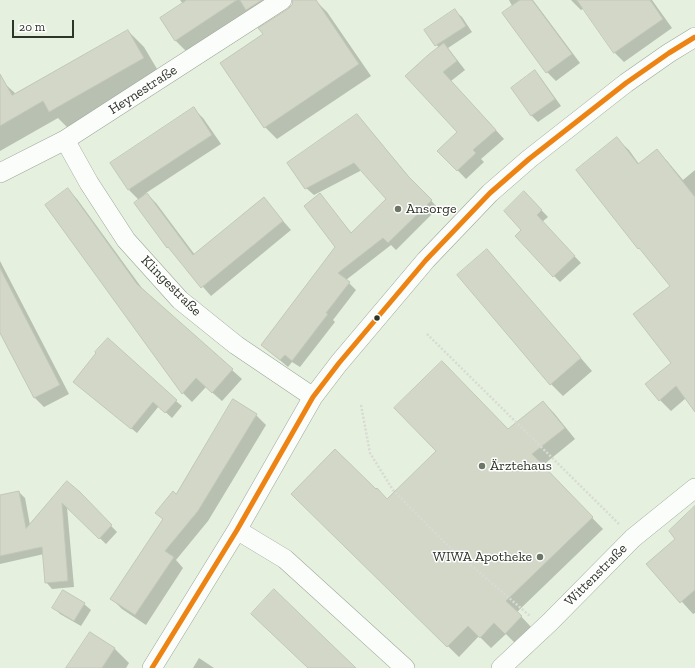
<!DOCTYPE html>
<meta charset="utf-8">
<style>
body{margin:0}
#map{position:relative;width:695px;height:668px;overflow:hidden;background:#e5f0de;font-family:"Zilla Slab",serif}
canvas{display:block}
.scale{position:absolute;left:12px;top:20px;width:62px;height:18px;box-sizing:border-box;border:2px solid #2e3529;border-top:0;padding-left:5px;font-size:12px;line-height:14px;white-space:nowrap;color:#2e3529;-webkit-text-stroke:3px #fff;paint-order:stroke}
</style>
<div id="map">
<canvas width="695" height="668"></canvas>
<div class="scale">20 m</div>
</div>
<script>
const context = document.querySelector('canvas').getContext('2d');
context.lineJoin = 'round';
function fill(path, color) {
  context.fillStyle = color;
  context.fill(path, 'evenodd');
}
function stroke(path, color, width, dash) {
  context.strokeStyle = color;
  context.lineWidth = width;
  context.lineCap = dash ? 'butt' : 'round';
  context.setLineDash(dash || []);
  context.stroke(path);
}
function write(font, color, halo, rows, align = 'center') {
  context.font = font + ' "Zilla Slab",serif';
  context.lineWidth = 3;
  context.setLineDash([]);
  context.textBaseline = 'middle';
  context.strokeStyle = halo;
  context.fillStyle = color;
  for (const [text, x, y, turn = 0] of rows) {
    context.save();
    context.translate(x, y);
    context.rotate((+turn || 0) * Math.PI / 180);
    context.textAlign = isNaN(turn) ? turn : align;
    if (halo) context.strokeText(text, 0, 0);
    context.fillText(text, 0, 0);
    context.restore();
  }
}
const shadow = new Path2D(`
 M180,0H281L187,52L175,40L183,4Z
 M315,0L327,12L371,76L277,139L265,127L222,63Z
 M509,0H533L580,63L556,81L547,72Z
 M571,0H652L672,28L624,62L615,53L584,8L581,10Z
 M455,11L462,17L472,32L448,48L465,70L451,81L504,139L481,159L484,162L466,179L439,151L458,133L407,76L439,48L426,30Z
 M128,31L144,47L160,74L67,127L58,118L0,151V86L4,83L16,94Z
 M535,72L541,78L561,106L538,122L532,116L512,88Z
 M194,109L203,118L221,144L146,193L156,203L195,255L263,198L291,230L211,296L168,247L139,200L129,190Z
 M357,115L416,185L438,208L396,250L391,245L346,280L356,290L333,320L335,322L300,367L292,362L288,367L262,345L337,246L320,195L352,234L387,199L362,170L314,195L306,188Z
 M617,139L629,150L639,164L657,150L668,162L683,180L695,170V411L686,398L671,411L660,400L673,363L671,286Z
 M68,190L77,199L144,291L242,379L222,401L206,387L192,402L183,393L47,205Z
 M524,192L548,217L542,222L581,263L560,282L554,276L523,230Z
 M487,251L499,263L592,371L563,396L551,384Z
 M0,261L69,394L44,407L35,398L0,331Z
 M80,387L176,401L182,406L172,418L159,406L137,433Z
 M543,402L554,413L575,439L542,466L603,529L517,612L532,628L516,644L506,634L491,648L479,636L459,657L293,494L388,500L508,430Z
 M256,415L266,425L208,521L176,560L183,568L146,625L122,609L112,599L164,520L156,513L176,495Z
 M67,482L79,493L117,532L106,544L67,507L74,587L52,589L46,582L44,554L0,564V496L19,492L25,498L30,525Z
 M695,508V613L693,614L648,564L677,539Z
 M84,604L91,610L81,626L60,614L54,608Z
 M91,633L115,649L129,663L126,668H68Z
 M199,658L214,668H193Z`);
const building = new Path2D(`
 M187,0H237L175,41L160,18Z
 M240,0H262L246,10Z
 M293,0H316L359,64L264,128L220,63L263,34L258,28L288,9L292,5Z
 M520,0H532L572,54L546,73L502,13Z
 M577,0H650L663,19L614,53Z
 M455,9L466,26L435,46L424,30Z
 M128,30L144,58L49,112L43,101L0,126V74L12,95Z
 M444,43L457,61L443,72L496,130L473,150L476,153L457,171L437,151L457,132L405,76L428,55Z
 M535,70L555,99L531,116L511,88Z
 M194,107L212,135L128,190L110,163Z
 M357,114L408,176L432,200L388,243L383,238L338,273L350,282L326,313L328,314L292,361L285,355L280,360L261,345L335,247L304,206L320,193L351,233L386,199L354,163L305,189L287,163Z
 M617,137L638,164L657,149L695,197V412L676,386L659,401L645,384L671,363L633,314L670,286L639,248L638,249L576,170Z
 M68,188L137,284L233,369L212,393L196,378L182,394L45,205Z
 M524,191L542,210L537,215L575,256L553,277L515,236L521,230L504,211Z
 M147,193L193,255L264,197L283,221L201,288L168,247L167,248L134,203Z
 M487,249L581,358L550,385L457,275Z
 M0,268L60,385L34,398L0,333Z
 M108,338L177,400L165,413L153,402L131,429L73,382L96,353L95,352Z
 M442,361L508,429L543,401L565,428L532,454L593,517L506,601L522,616L505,634L494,623L480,638L468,626L447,647L291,494L335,449L376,489L377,488L387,499L436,451L394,408Z
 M233,399L257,414L198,511L165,551L174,557L135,615L110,599L163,519L155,513L173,491L176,494Z
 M67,481L80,492L112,525L99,539L62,503L68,581L45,583L42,547L0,556V495L19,491L26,528Z
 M695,506V590L680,603L646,564L675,539L669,531Z
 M274,589L356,668H308L251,614Z
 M63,590L85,603L74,621L52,608Z
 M90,632L115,648L102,668H66Z`);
const path = new Path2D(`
 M427,334L620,525
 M361,405L370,453L393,490L444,542L530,616`);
const street = new Path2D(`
 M65,140L89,183L126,240L180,300L236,345L313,397
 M0,173L65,140L282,0
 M237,530L285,559L405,668
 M152,668L237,530L313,397L339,363L426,260L490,193L529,159L626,83L669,53L695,37
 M501,668L550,622L633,538L695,488`);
const bus1 = new Path2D(`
 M152,668L237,530L313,397L339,363L426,260L490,193L529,159L626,83L669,53L695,37`);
const markers = [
 [398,209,4,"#6e7668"],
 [377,318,3.5,"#2e3529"],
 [482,466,4,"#6e7668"],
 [540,557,4,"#6e7668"]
];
const streetNames = [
 ["Heynestraße",143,90,-33],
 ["Klingestraße",171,286,45],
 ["Wittenstraße",596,575,-45]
];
const poiNames = [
 ["Ansorge",406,209],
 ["Ärztehaus",490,466],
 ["WIWA Apotheke",532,557,"right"]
];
fill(shadow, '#0003');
fill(building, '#d2d7c8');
stroke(building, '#c2c7b8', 1);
stroke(street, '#9ea698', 20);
stroke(path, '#d7dad5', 2.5, [2, 2]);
stroke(street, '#fbfdfa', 19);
stroke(bus1, '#ec8313', 5);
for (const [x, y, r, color] of markers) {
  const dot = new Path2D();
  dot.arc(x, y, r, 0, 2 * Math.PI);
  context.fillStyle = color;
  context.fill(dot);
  stroke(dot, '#fff', 1.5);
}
write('14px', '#2e3529', '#fff', streetNames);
write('14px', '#2e3529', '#fff', poiNames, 'left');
</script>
